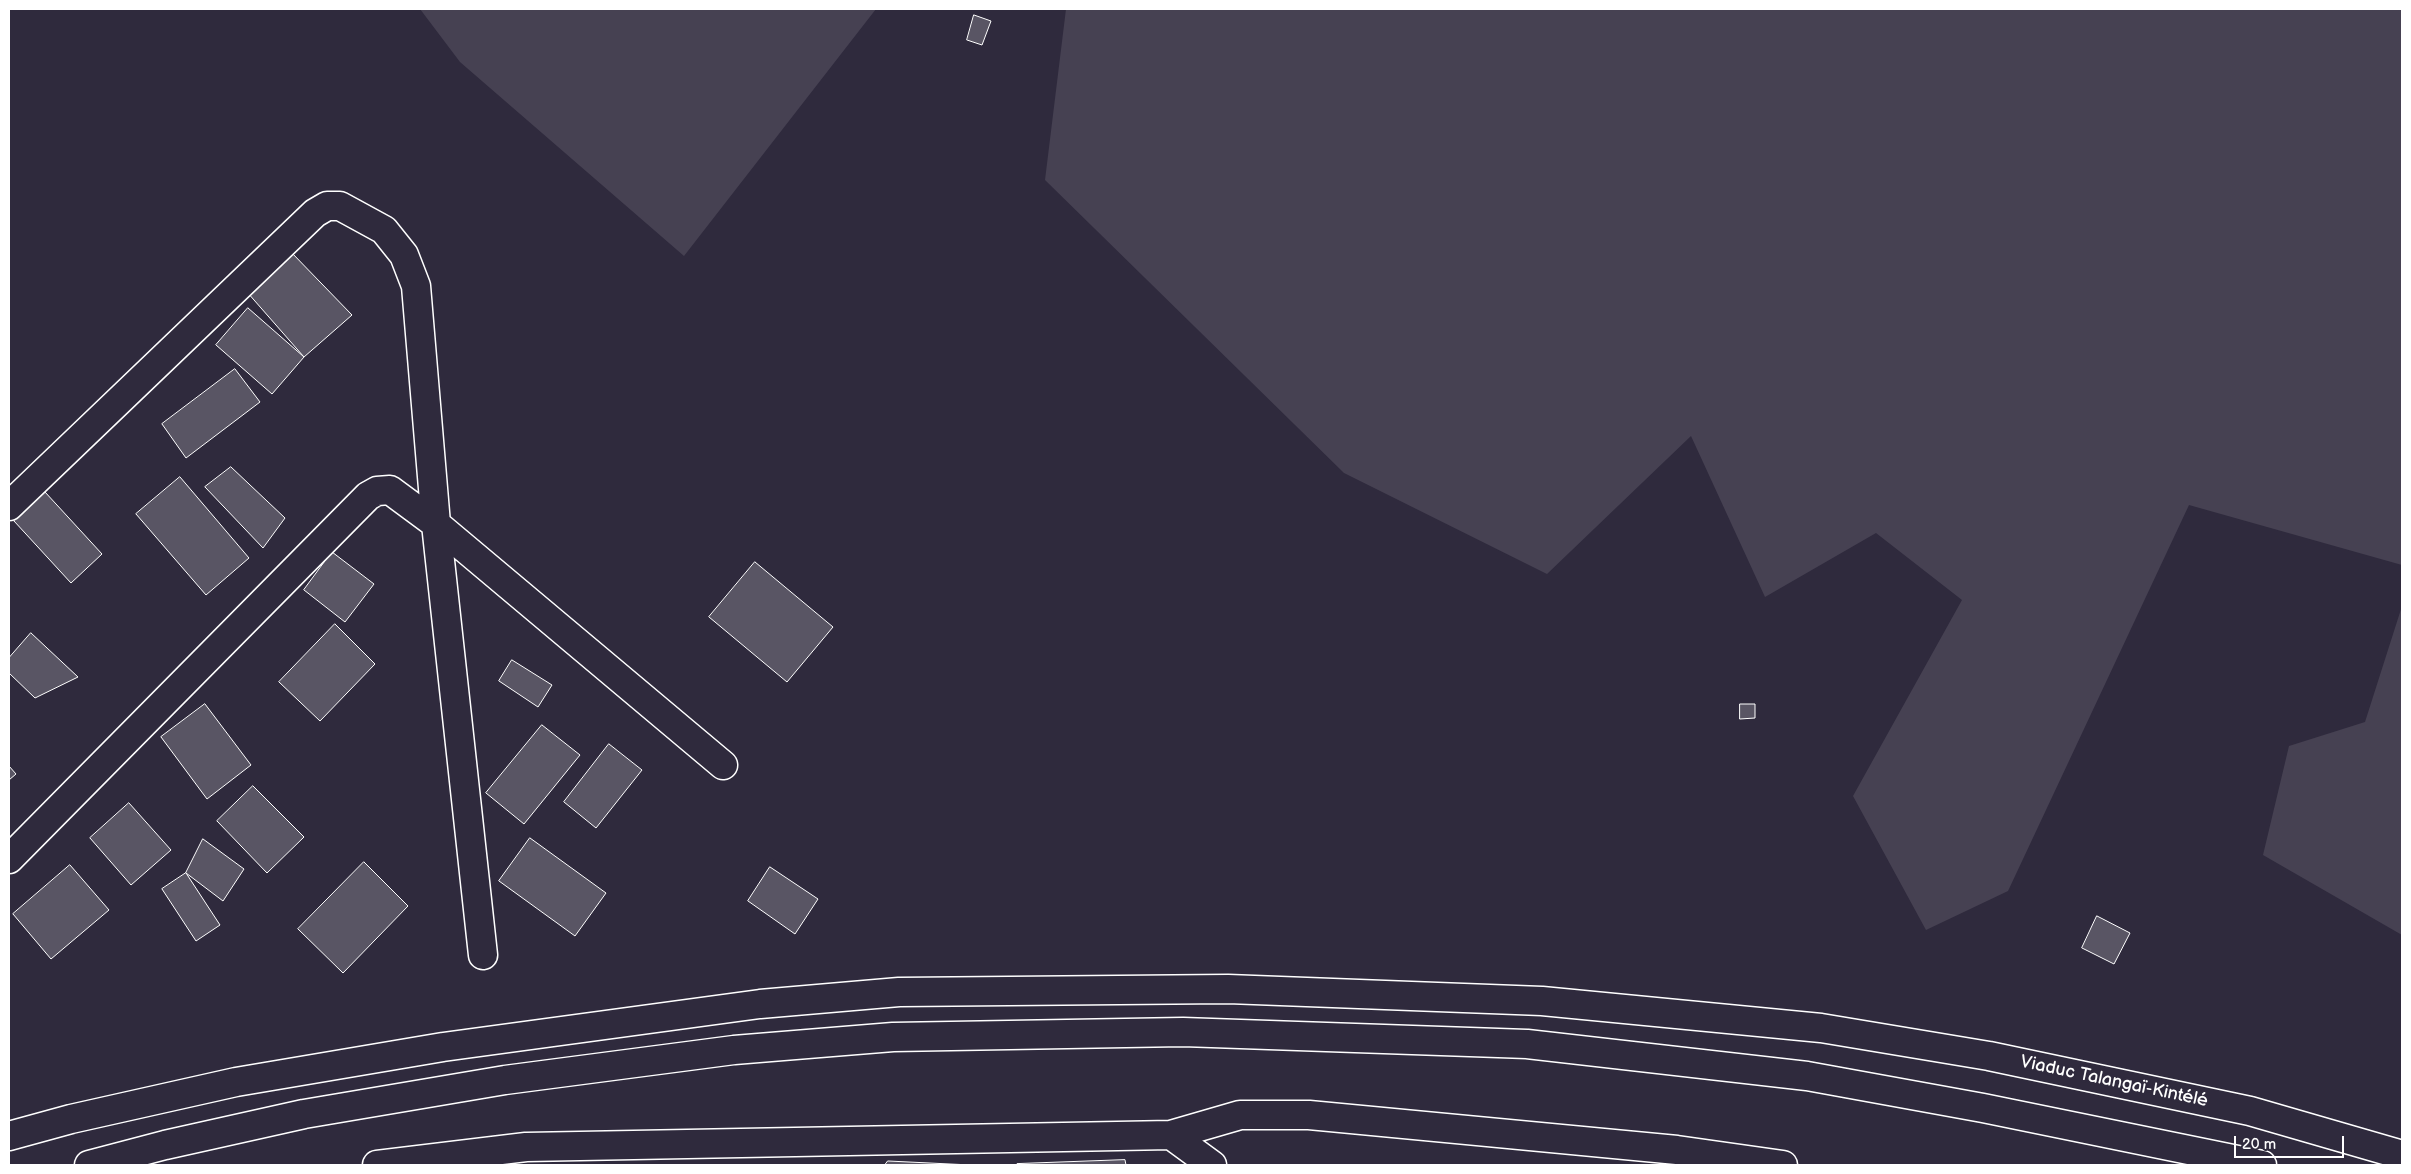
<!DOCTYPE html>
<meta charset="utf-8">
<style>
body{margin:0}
#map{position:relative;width:2411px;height:1174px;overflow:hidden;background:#2f2a3d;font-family:"Balsamiq Sans",sans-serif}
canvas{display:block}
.frame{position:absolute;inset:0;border:10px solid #fff;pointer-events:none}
.scale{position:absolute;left:2234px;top:1136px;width:110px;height:22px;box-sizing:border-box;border:2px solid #fff;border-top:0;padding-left:6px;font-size:15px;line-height:18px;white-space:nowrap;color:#fff;-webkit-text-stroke:4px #2f2a3d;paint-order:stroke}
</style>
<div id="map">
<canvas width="2411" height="1174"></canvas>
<div class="frame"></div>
<div class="scale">20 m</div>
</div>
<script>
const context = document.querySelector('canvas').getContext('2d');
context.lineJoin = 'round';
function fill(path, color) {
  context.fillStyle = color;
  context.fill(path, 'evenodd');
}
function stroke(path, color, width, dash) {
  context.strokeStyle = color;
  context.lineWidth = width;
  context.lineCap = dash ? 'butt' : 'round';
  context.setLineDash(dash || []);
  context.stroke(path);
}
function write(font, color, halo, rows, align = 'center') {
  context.font = font + ' "Balsamiq Sans",sans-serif';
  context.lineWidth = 5;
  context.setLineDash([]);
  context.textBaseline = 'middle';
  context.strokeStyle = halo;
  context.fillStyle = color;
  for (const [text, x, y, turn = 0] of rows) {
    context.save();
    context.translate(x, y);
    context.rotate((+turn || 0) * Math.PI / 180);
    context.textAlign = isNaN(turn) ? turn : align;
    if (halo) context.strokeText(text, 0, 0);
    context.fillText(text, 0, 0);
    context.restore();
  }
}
const green = new Path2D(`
 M420,9H876L684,256L460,62Z
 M1066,9H2402V565L2189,505L2008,891L1926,930L1853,796L1962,600L1876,533L1765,597L1691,436L1547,574L1344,473L1045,180Z
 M2402,606V935L2263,855L2289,746L2365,722Z`);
const building = new Path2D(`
 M974,15L991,21L982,45L967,40Z
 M290,251L352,315L304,357L247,292Z
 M248,308L304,357L272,394L216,345Z
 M235,369L260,402L186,458L162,424Z
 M231,467L285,518L263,548L205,487Z
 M180,477L249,558L206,595L136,514Z
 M45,492L102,554L71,583L14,521Z
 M332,552L374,584L345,622L304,590Z
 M755,562L833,627L787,682L709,617Z
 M335,624L375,664L320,721L279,682Z
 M31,633L78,677L35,698L9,673V658Z
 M512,660L552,685L538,707L499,681Z
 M205,704L251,765L207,799L161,737Z
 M1740,704H1755V718L1740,719Z
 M542,725L580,755L524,824L486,793Z
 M609,744L642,770L596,828L564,802Z
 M9,766L16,774L9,780Z
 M253,786L304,837L267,873L217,821Z
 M129,803L171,850L131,885L90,838Z
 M530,838L606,893L575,936L499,881Z
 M203,839L244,869L223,901L186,873Z
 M364,862L408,906L343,973L298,929Z
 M70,865L109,910L51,959L13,914Z
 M770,867L818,899L795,934L748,901Z
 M186,873L220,925L196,941L162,889Z
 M2097,916L2130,933L2114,964L2082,948Z
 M1125,1160L1126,1165H1017V1164Z
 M888,1161L971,1165H885Z`);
const minor = new Path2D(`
 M9,506L315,213L327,206H340L384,230L404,255L416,286L436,524L483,955
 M9,859L368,496L377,491L390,490L436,524L723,765
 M1171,1135L1212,1165
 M377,1165L526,1147L1171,1135L1240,1115H1309L1677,1150L1783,1165`);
const trunk = new Path2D(`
 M9,1136L71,1119L236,1082L443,1047L760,1004L899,992L1228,989L1542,1001L1821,1028L1989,1056L2250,1111L2402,1155
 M89,1165L165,1145L304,1114L505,1080L734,1050L893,1037L1183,1032L1527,1044L1807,1076L1983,1108L2262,1165`);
const streetNames = [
 ["Viaduc Talangaï-Kintélé",2114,1082,12]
];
fill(green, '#464152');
fill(building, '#595564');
stroke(building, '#fff', 1);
stroke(minor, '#fff', 31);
stroke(trunk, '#fff', 31);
stroke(minor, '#2f2a3d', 28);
stroke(trunk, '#2f2a3d', 28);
write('18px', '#fff', '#2f2a3d', streetNames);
</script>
